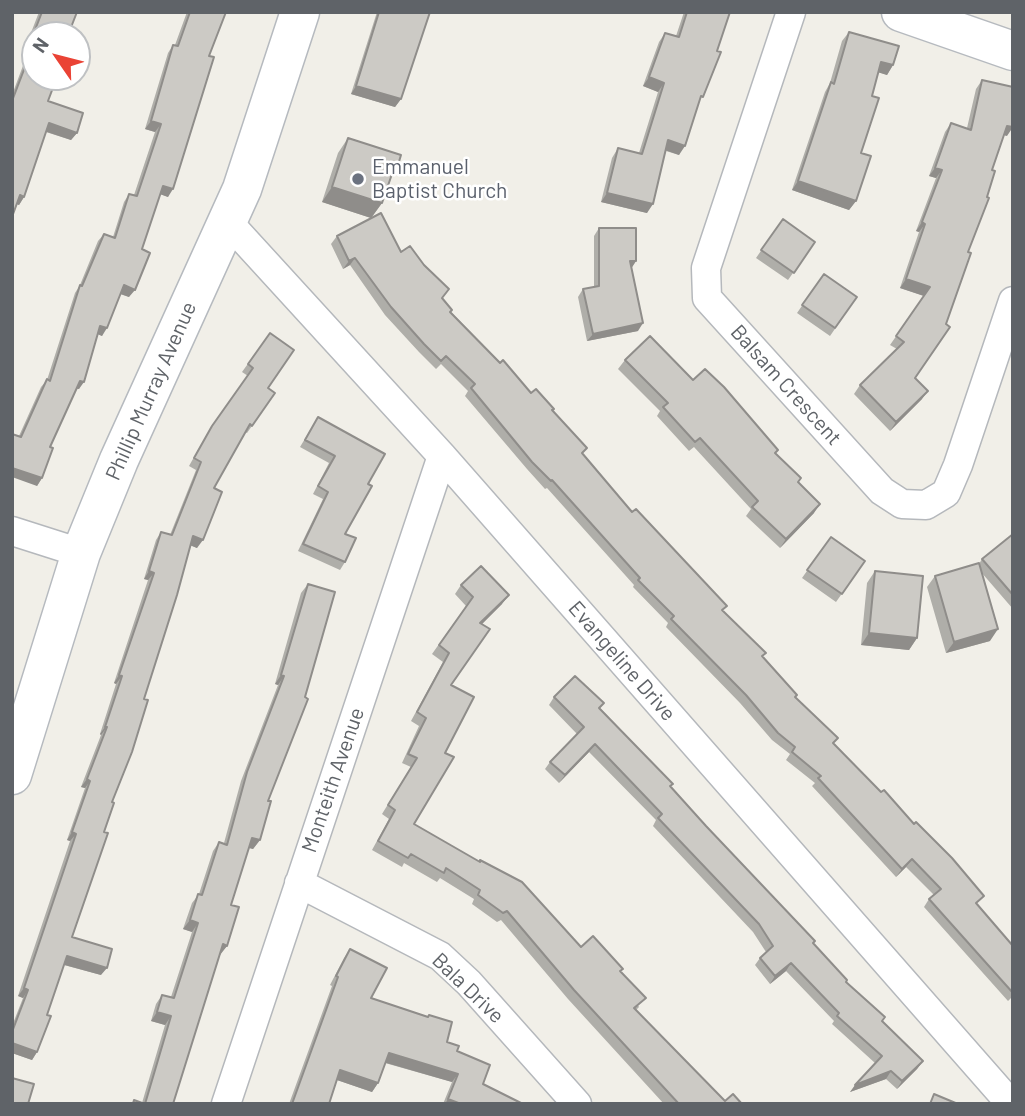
<!DOCTYPE html>
<style>
body{margin:0}
#map{position:relative;width:1025px;height:1116px;overflow:hidden;background:#f1efe8;font-family:Barlow,sans-serif}
canvas{display:block}
.frame{position:absolute;inset:0;border:14px solid #5f6368;pointer-events:none}
.north{position:absolute;left:21px;top:21px;width:70px;height:70px;box-sizing:border-box;background:#fff;border:2px solid #bfc1c3;border-radius:50%;rotate:305deg;font-size:19px;font-weight:700;line-height:28px;text-align:center;color:#5f6368}
.north::after{content:'';display:block;margin:auto;width:24px;height:32px;background:#ea4335;clip-path:polygon(50% 0,100% 100%,50% 72%,0 100%)}
</style>
<div id="map">
<canvas width="1025" height="1116"></canvas>
<div class="frame"></div>
<div class="north">N</div>
</div>
<script>
const context = document.querySelector('canvas').getContext('2d');
context.lineJoin = 'round';
function stroke(path, color, width, dash) {
  context.strokeStyle = color;
  context.lineWidth = width;
  context.lineCap = dash ? 'butt' : 'round';
  context.setLineDash(dash || []);
  context.stroke(path);
}
function fill(path, color) {
  context.fillStyle = color;
  context.fill(path, 'evenodd');
}
function write(font, color, halo, rows, align = 'center') {
  context.font = font + ' Barlow,sans-serif';
  context.lineWidth = 5;
  context.setLineDash([]);
  context.textBaseline = 'middle';
  context.strokeStyle = halo;
  context.fillStyle = color;
  for (const [text, x, y, turn = 0] of rows) {
    context.save();
    context.translate(x, y);
    context.rotate((+turn || 0) * Math.PI / 180);
    context.textAlign = isNaN(turn) ? turn : align;
    if (halo) context.strokeText(text, 0, 0);
    context.fillText(text, 0, 0);
    context.restore();
  }
}
const street = new Path2D(`
 M791,12L706,268L707,298L882,491L902,504L926,505L946,493L958,465L1013,301
 M228,222L442,456L1011,1104
 M12,531L81,553
 M299,883L440,956L469,983L577,1104
 M226,1104L442,456`);
const secondary = new Path2D(`
 M901,12L1013,51
 M12,775L81,553L119,460L242,189L300,12`);
const wall = new Path2D(`
 M39,12H77L68,35H35V77L48,101L77,133L71,140L46,132L24,197L19,205L17,204L12,217V95L33,39L29,38Z
 M187,12H226L209,56L168,197L160,194L142,249L129,297L120,294L102,336L98,334L79,389H76L50,447L42,478L37,486L19,436L41,387L47,380L75,293L80,285L98,241L104,234L113,237L124,202L129,194L134,195L155,132L145,129L168,53L173,45H175Z
 M377,12H430L401,99L395,107L351,94Z
 M684,12H730L698,104L679,155L666,151L647,213L601,202L612,158L618,148L639,153L658,92L643,86L659,42L665,33L676,36Z
 M849,32L893,65L887,75L878,72L872,96L861,153L856,201L849,210L792,190L825,92L830,83L842,41Z
 M982,80L1007,136L1004,135L915,378L922,399L890,431L854,394L860,385L897,349L890,345L924,296L900,288L919,232L916,231L936,178L929,176L945,132L951,123L967,128L976,89Z
 M348,138L388,185L382,203L372,217L442,298L451,312L531,393L552,411L583,455L632,512L723,611L766,653L762,657L834,744L977,905L1013,946V996L1008,1001L924,907L929,899L934,895L906,867L896,877L812,786L815,783L786,760L790,754L772,740L740,703L666,627L668,623L633,587L634,585L547,488L545,489L527,469L465,396L468,391L441,364L436,369L419,352L385,315L350,265L343,269L331,244L337,236L371,218L322,202L338,153Z
 M783,219L815,242L788,280L756,258Z
 M599,228L636,261L631,268L638,331L587,341L578,297L583,289L594,287V236Z
 M824,274L857,297L830,336L797,313Z
 M270,333L268,388L275,393L247,433L245,432L214,488L197,548L190,545L72,937L101,975L64,965L47,1015L37,1052L32,1060L12,1053V1026L23,998L18,996L70,841L67,840L85,788L81,787L101,735L100,734L116,684L114,683L148,580L144,579L156,540L161,532L170,535L196,470L189,466L207,434L248,376L242,372Z
 M625,360L693,380L776,454L801,478L798,482L814,513L780,548L746,516L751,509L694,447L689,451L657,416L660,411L618,369Z
 M318,417L368,484L345,534V562L340,570L298,551L323,499L313,494L329,463L300,447Z
 M1013,534V609L981,572L990,641L946,653L927,587L935,576L979,564L982,559Z
 M831,537L865,561L836,602L802,578Z
 M875,571L917,638L909,650L861,645L867,583Z
 M308,584L268,801L260,840L253,849L249,848L231,905L227,946L220,954L173,1104H131L134,1100L142,1103L165,1025L151,1021L156,1004L162,995L171,997L192,932L183,929L192,903L199,894L213,851L219,842L224,843L241,781L278,685L275,684L301,593Z
 M461,585L502,604L482,624L451,685L445,753L414,824L581,947L621,972L639,1007L636,1010L725,1101L742,1104H664L568,999L501,920L497,922L472,904L474,899L440,878L437,882L404,863L402,867L372,850L389,819L382,814L411,767L402,763L419,726L411,721L443,662L432,654L466,606L455,594Z
 M554,697L604,703L600,708L673,784L671,787L813,944L846,982L885,1017L882,1021L923,1061L917,1069L897,1089L886,1079L850,1092L875,1063L832,1024L834,1021L786,971L770,984L755,965L760,958L766,952L753,932L653,826L656,820L589,752L559,783L545,769L550,762L577,734L549,705Z
 M350,949L371,998L427,1017L429,1015L447,1042L457,1051L483,1084L523,1104H443L452,1082L385,1063L378,1083L372,1092L337,1080L329,1104H289L332,986L330,985L344,958Z`);
const shadedWall = new Path2D(`
 M35,30L39,32L35,35L33,39L29,38Z
 M881,62L893,65L887,75L874,71Z
 M649,77L664,83L658,92L643,86Z
 M356,86L401,99L395,107L351,94Z
 M151,121L161,124L155,132L145,129Z
 M49,123L77,133L71,140L44,131Z
 M1007,126L1013,127L1007,136L1001,134Z
 M668,140L685,146L679,155L662,149Z
 M935,168L942,170L936,178L929,176Z
 M798,181L856,201L849,210L792,190Z
 M163,186L173,189L168,197L157,193Z
 M332,187L382,203L371,218L322,202Z
 M607,193L653,204L647,213L601,202Z
 M20,195L24,197L19,205L14,203Z
 M922,222L925,224L919,232L916,231Z
 M355,258L350,265L343,269L349,261Z
 M630,261H636L631,269Z
 M906,279L930,287L924,296L900,288Z
 M124,285L135,290L129,297L118,293Z
 M643,323L638,331L587,341L593,334Z
 M100,326L107,328L102,336L95,333Z
 M80,381L84,382L79,389L75,388Z
 M928,391L922,399L890,431L896,422Z
 M12,468L42,478L37,486L12,477Z
 M820,504L814,513L780,548L786,539Z
 M193,536L203,540L197,548L187,544Z
 M149,571L154,573L148,580L144,579Z
 M509,595L502,604L474,632L480,623Z
 M998,629L990,641L946,653L954,642Z
 M869,633L917,638L909,650L861,645Z
 M119,675L122,676L116,684L114,683Z
 M281,675L284,676L278,685L275,684Z
 M105,727H107L101,735L100,734Z
 M595,744L589,752L559,783L565,775Z
 M87,779L90,781L85,788L81,787Z
 M72,832L76,834L70,841L67,840Z
 M252,838L260,840L253,849L246,847Z
 M912,859L906,867L896,877L902,869Z
 M190,920L198,923L192,932L183,929Z
 M223,944L227,946L220,955L216,953Z
 M67,956L107,968L101,975L61,964Z
 M791,963L786,971L770,984L775,976Z
 M24,988L28,990L23,998L18,996Z
 M157,1012L171,1016L165,1025L151,1021Z
 M12,1043L37,1052L32,1060L12,1053Z
 M389,1053L458,1074L452,1082L383,1062Z
 M923,1061L917,1069L897,1089L902,1081Z
 M340,1070L378,1083L372,1092L334,1079Z
 M891,1071L886,1079L850,1092L855,1085Z
 M448,1099L461,1104H445Z`);
const building = new Path2D(`
 M42,12H77L68,35H37L39,32L35,30Z
 M190,12H226L209,56L214,57L173,189L163,186L142,249L150,253L135,290L124,285L107,328L100,326L84,382L80,381L50,447L53,448L42,478L12,468V434L21,437L47,379L50,381L80,285L82,286L104,234L115,238L129,194L137,196L161,124L151,121L173,45L178,46Z
 M379,12H430L401,99L356,86Z
 M687,12H730L717,51L721,52L703,97L701,96L685,146L668,140L653,204L607,193L618,148L642,154L664,83L649,77L665,33L679,37Z
 M849,32L899,46L893,65L881,62L872,96L879,98L861,153L871,156L856,201L798,181L831,82L834,84Z
 M35,41V77H57L48,101L83,113L77,133L49,123L24,197L20,195L12,217V101Z
 M982,80L1013,87V127L1007,126L992,170L995,171L987,197L989,198L968,252L971,253L946,324L950,327L915,378L928,391L896,422L860,385L904,342L896,336L930,287L906,279L925,224L922,222L942,170L935,168L951,123L971,130Z
 M348,138L401,155L395,175L392,174L382,203L332,187Z
 M381,213L401,252L410,246L424,265L449,289L442,298L452,310L450,312L500,363L503,360L531,393L536,389L554,409L552,410L587,448L582,453L632,512L636,509L727,606L722,610L766,653L762,656L797,695L795,697L838,738L833,743L881,792L884,790L914,824L916,822L952,858L984,896L976,903L1013,946V993L929,899L941,889L912,859L902,869L818,778L821,776L792,752L795,747L778,733L746,695L671,619L674,616L638,580L640,578L552,480L551,481L532,462L471,388L475,384L446,356L441,361L424,344L391,307L355,258L349,261L337,236Z
 M783,219L815,242L794,273L761,250Z
 M599,228H636V261H630L643,323L593,334L583,289L599,286Z
 M824,274L857,297L835,328L802,305Z
 M270,333L294,350L268,388L275,393L252,426L250,424L214,488L222,492L203,540L193,536L177,595L144,699L148,700L132,752L112,802L114,803L104,832L108,833L72,937L112,949L107,968L67,956L47,1015L51,1016L37,1052L12,1043V1032L28,990L24,988L76,834L72,832L90,781L87,779L107,727H105L122,676L119,675L154,573L149,571L161,532L172,535L201,462L194,458L212,426L253,368L248,364Z
 M650,336L693,380L705,369L724,387L778,450L775,453L801,478L798,482L820,504L786,539L752,507L758,501L700,438L695,442L663,407L668,403L625,360Z
 M318,417L385,454L368,484L372,486L345,534L356,538L345,562L303,544L328,492L318,486L335,456L305,440Z
 M1013,534V595L982,559Z
 M831,537L865,561L842,594L807,570Z
 M979,563L998,629L954,642L935,576Z
 M481,566L509,595L480,623L490,629L451,685L474,697L445,753L454,757L414,824L480,862V860L522,882L581,947L593,936L623,969L620,971L646,998L634,1008L725,1101L733,1094L742,1104H679L574,990L507,911L503,913L478,895L480,890L446,868L444,873L411,854L408,858L378,841L395,810L388,805L417,758L408,754L426,718L417,712L449,653L439,645L473,597L461,585Z
 M875,571L923,576L917,638L869,633Z
 M308,584L335,592L305,697L308,699L268,801H271L260,840L252,838L231,905L239,907L227,946L223,944L173,1104H145L171,1016L157,1012L162,995L174,998L198,923L190,920L198,894L202,895L219,842L227,845L247,772L284,676L281,675Z
 M575,676L604,703L599,708L673,784L670,786L706,826L815,941L813,943L847,980L846,982L885,1017L882,1021L923,1061L902,1081L891,1071L855,1085L882,1056L837,1016L839,1013L791,963L775,976L760,958L773,946L759,924L658,818L662,814L595,744L565,775L550,762L584,727L554,697Z
 M350,949L387,968L371,998L428,1017L429,1015L452,1022L447,1042L459,1046L457,1051L490,1065L483,1084L523,1104H461L448,1099L458,1074L389,1053L378,1083L340,1070L329,1104H292L338,977L336,976Z
 M12,1078L34,1084L28,1104H12Z
 M934,1094L958,1104H930Z
 M134,1100L145,1104H133Z`);
const markers = [
 [358,179,7,"#6b7280"]
];
const worshipNames = [
 ["Emmanuel",372,167],
 ["Baptist Church",372,191]
];
const streetNames = [
 ["Balsam Crescent",786,385,48],
 ["Phillip Murray Avenue",151,391,-66],
 ["Evangeline Drive",622,661,49],
 ["Monteith Avenue",333,780,-71],
 ["Bala Drive",468,988,44]
];
stroke(street, '#b5b8bc', 31);
stroke(secondary, '#b6babf', 41);
stroke(street, '#fff', 28);
stroke(secondary, '#fff', 38);
fill(wall, '#afaea9');
fill(shadedWall, '#8f8d8a');
fill(building, '#cccac5');
stroke(building, '#8f8d8a', 2);
for (const [x, y, r, color] of markers) {
  const dot = new Path2D();
  dot.arc(x, y, r, 0, 2 * Math.PI);
  context.fillStyle = color;
  context.fill(dot);
  stroke(dot, '#fff', 2.5);
}
write('21px', '#5b616d', '#fff', worshipNames, 'left');
write('21px', '#5f6368', '#fff', streetNames);
</script>
